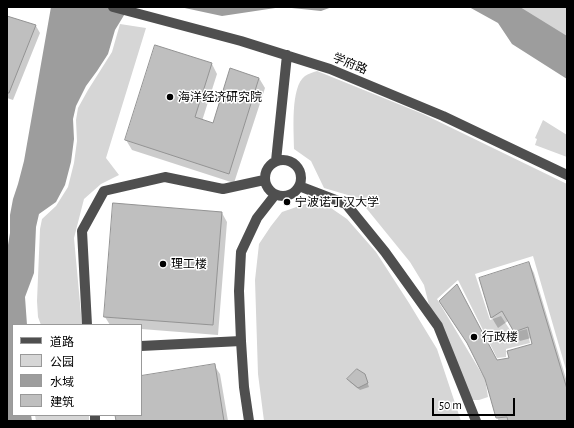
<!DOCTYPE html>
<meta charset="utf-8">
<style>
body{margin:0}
#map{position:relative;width:574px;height:428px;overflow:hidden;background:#fff;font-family:"Alegreya Sans","Noto Sans SC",sans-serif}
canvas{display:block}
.frame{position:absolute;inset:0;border:8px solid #000;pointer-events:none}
.legend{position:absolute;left:12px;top:324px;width:130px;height:92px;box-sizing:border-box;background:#fff;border:1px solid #999;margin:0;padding:5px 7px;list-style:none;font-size:12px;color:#000}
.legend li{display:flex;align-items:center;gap:8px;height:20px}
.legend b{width:20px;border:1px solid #999}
.scale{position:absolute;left:432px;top:398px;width:83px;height:18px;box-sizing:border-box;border:2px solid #000;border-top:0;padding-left:5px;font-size:12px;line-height:14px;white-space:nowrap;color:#000;-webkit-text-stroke:3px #fff;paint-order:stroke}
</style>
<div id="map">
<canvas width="574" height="428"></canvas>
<div class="frame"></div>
<ul class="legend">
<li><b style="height:5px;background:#4f4f4f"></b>道路</li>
<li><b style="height:11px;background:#d6d6d6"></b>公园</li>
<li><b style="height:11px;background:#9d9d9d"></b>水域</li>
<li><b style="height:11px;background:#bfbfbf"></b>建筑</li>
</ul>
<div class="scale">50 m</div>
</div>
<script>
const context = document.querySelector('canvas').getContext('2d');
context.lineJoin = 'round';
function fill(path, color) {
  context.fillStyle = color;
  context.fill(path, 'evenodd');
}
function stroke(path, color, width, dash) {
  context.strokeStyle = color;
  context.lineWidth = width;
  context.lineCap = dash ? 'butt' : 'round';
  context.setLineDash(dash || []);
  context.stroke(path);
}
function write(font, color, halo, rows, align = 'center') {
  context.font = font + ' "Alegreya Sans","Noto Sans SC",sans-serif';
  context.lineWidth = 3;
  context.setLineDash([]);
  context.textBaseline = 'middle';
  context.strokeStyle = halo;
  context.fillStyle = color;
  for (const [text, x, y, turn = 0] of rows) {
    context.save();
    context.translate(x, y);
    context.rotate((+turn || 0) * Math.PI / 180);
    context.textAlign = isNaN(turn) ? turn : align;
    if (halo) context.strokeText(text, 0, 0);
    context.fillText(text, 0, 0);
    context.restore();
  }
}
const green = new Path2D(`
 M517,7H567V39Z
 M120,24L146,28L106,158L119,175L101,184L84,199L74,238L82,325H41L38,317L37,301L40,229L42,219L56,206L68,187L74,163L77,141L76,120L78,108L88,90L112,52Z
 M317,71L423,114L567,184V373L533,256L475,274L490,320L501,316L512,333L527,329L530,343L506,349V357L497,358L458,280L437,299L485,379L488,397L479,400H470L430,309L424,285L410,262L358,198L324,188L311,161L294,149C294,132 290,87 305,76C308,74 313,72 317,71Z
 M543,120L567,135V157L535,145L537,139L535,138Z
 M305,204L328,206L347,219L376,252L409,303L437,349L461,421H264L258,374L255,280L259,244L271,226L282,212Z
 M35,415H89V421H36Z`);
const water = new Path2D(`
 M51,7H129L115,30L108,54L97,71L86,86L76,106L73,119L74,139L71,162L65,185L56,202L39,214L36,227L34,273L25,297L27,325H13V415H31L32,421H7V251L10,233V215L13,199L18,184L24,161Z
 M180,7H332L321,11L282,7L222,16Z
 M469,7H520L567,36V79L512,44L498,23Z`);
const shadow = new Path2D(`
 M7,18L36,26L40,33L13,100L7,98Z
 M212,64L217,74L202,121L213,124L259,78L265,88L234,183L132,150L126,140Z
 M222,213L227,222L218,335L141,329V325H110L105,317Z
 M529,263L534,273L567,382V421H499L497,418V361L510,359L533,345L531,338L520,341L508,321L498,328L492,318L480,278Z
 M214,365L220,374L228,421H117L116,415H141V377Z
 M366,378L369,387L360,390L350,382L349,379Z`);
const building = new Path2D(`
 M7,16L36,25L9,93H7Z
 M155,45L212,63L195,117L213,123L230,68L259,78L229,174L125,140Z
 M113,203L222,212L213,325L104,317Z
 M529,262L567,389V421H508L507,417L496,418L485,379L467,343L439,301L457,284L497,360L509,358L507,351L532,344L528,327L514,332L502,311L491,318L479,278Z
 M215,364L224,421H116L115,415H141V376Z
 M357,369L365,374L368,383L358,388L347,379Z`);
const minor = new Path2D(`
 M113,7L241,41L330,69L443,116L567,175
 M265 178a18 18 0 1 1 36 0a18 18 0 1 1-36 0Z
 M276,161L287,55
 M299,186L346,204L385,252L438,326L476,421
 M87,325L82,231L104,191L165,177L223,189L264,180
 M141,346L241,341
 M95,415V421
 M249,421L244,387L241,341L239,291L241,252L257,218L275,195`);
const markers = [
 [170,97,4,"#000"],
 [287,202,4,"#000"],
 [163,264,4,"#000"],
 [474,337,4,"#000"]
];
const streetNames = [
 ["学府路",350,64,22]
];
const poiNames = [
 ["海洋经济研究院",178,97],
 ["宁波诺丁汉大学",295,202],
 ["理工楼",171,264],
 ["行政楼",482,337]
];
fill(green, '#d6d6d6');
fill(water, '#9d9d9d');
fill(shadow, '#0003');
fill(building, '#bfbfbf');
stroke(building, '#939393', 1);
stroke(minor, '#4f4f4f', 10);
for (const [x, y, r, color] of markers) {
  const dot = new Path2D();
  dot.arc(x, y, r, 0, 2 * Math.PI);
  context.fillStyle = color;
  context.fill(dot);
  stroke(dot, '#fff', 1.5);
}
write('12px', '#000', '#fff', streetNames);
write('12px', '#000', '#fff', poiNames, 'left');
</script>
